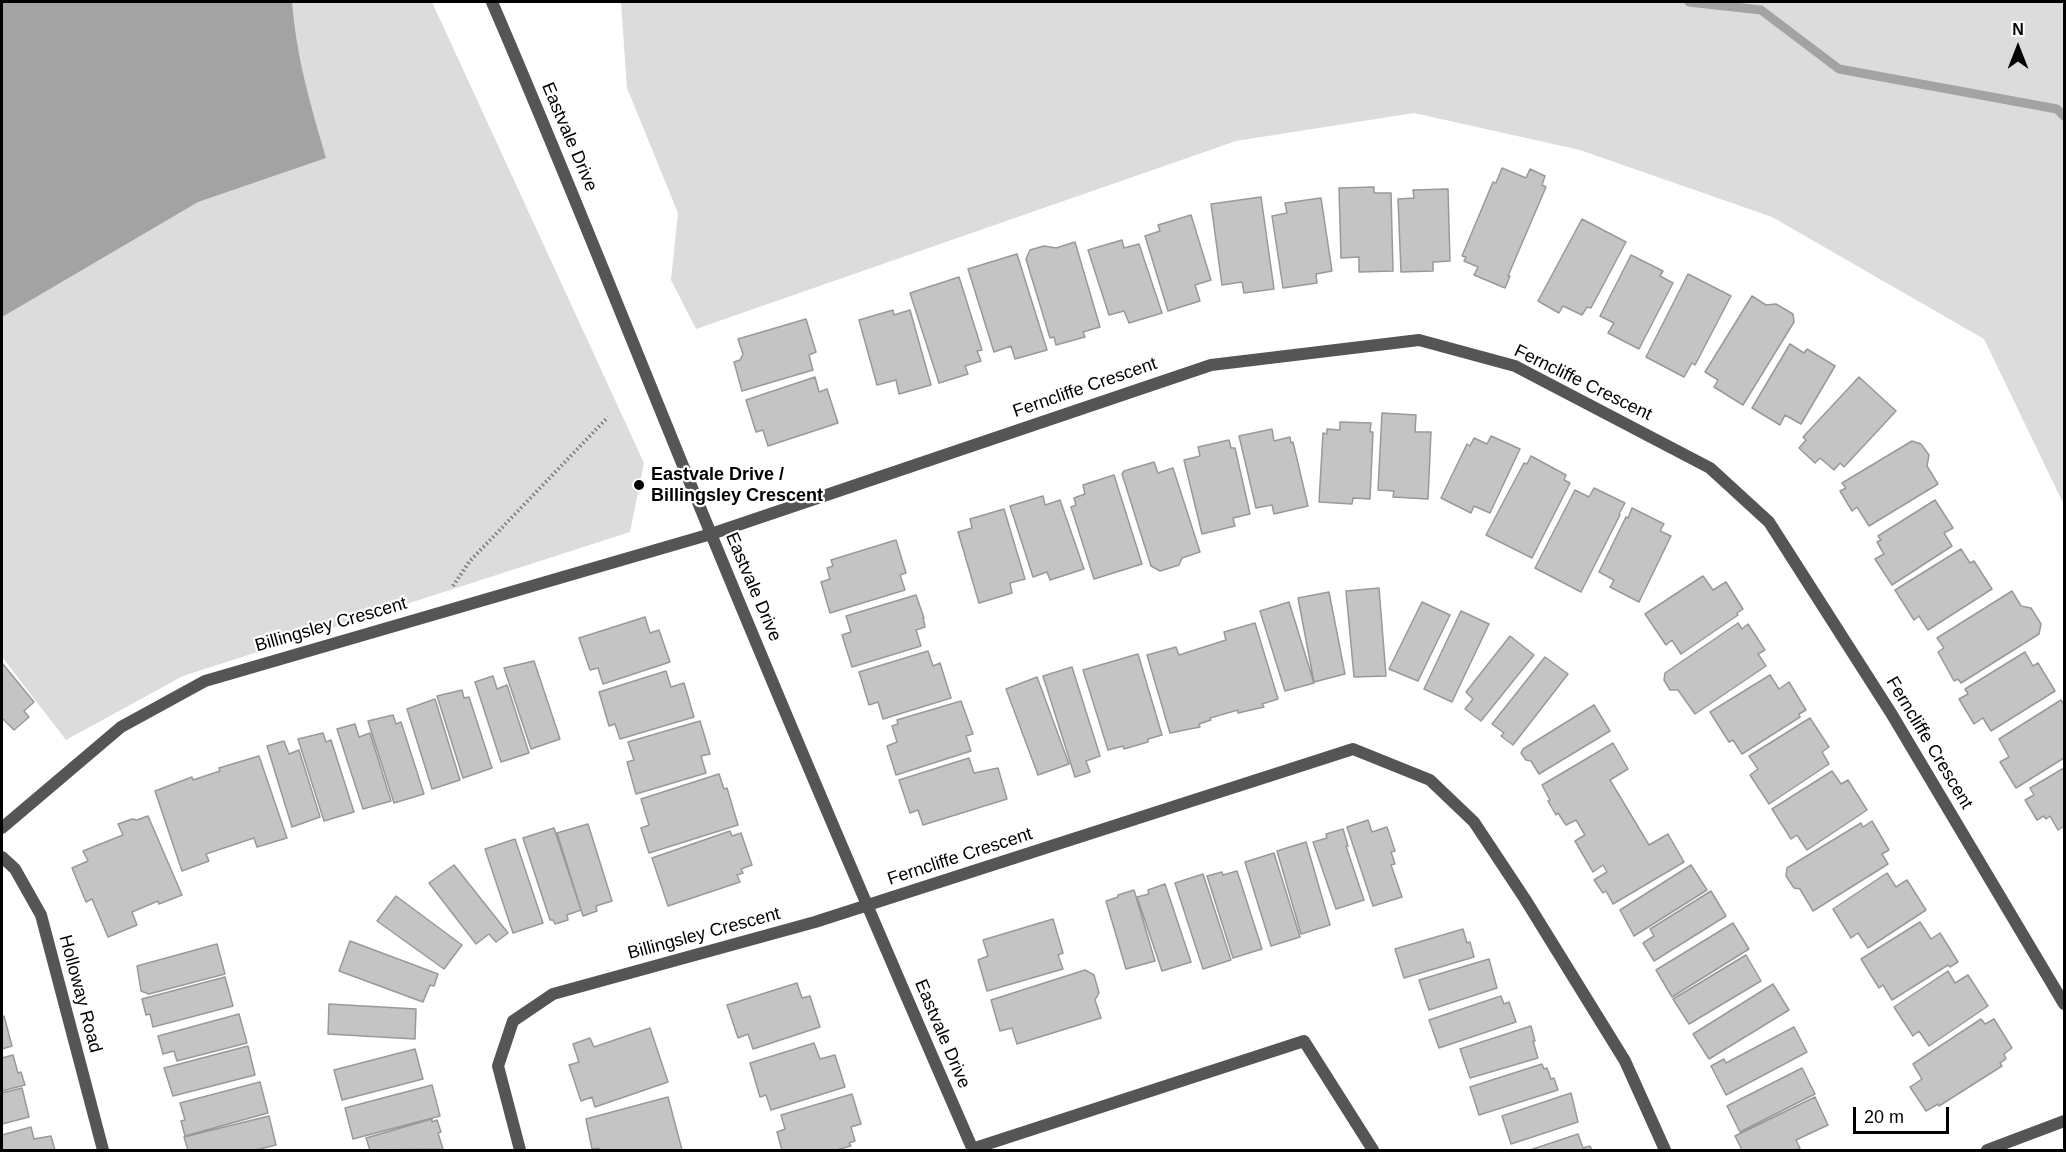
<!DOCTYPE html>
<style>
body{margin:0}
#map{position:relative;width:2066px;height:1152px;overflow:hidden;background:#fff;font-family:Helvetica,sans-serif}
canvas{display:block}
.frame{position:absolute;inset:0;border:3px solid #000;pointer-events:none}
.north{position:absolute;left:1988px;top:18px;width:60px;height:60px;-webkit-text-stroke:4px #fff;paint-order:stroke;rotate:0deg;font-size:16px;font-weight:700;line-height:24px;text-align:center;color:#000}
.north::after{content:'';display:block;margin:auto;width:21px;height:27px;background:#000;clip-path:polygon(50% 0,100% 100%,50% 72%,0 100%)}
.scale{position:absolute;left:1853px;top:1107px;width:96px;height:27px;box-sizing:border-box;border:3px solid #000;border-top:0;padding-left:8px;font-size:18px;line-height:21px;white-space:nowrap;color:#000;-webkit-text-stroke:4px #fff;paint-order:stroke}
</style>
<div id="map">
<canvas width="2066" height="1152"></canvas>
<div class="frame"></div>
<div class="north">N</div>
<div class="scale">20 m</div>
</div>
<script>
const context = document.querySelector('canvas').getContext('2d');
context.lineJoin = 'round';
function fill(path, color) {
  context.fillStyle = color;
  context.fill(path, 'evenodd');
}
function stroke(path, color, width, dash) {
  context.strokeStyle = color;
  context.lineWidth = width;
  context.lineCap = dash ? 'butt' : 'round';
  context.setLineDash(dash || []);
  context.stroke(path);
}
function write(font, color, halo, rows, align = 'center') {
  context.font = font + ' Helvetica,sans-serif';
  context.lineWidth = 4.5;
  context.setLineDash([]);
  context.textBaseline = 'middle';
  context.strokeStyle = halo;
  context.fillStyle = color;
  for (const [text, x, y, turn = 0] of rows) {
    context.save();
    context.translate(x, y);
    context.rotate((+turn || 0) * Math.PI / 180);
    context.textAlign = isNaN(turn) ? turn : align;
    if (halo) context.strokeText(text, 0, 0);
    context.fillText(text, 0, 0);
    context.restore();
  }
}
const green = new Path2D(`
 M2,2H432L644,463L630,532L183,676L66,740L2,657Z
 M621,2H2064V505L1984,339L1772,217L1580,150L1414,113L1236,141L696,329L671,280L678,213L627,88Z`);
const water = new Path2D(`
 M2,2H292C296,56 311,107 326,158L198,202L2,317Z`);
const stream = new Path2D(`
 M1689,2L1761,10L1839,69L2057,109L2064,116`);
const building = new Path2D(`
 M1502,168L1526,178L1530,169L1545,176L1542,185L1546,187L1508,276H1510L1505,288L1474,275L1478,267L1464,261L1466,257L1462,256L1493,182L1496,183Z
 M1374,187V193H1391L1393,271L1359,272V257L1341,258L1339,188Z
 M1448,189L1450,261L1433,262V271L1401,272L1398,199L1414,198L1413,190Z
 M1261,197L1274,289L1244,293L1242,282L1222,285L1211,204Z
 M1321,198L1332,271L1316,274L1317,283L1283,288L1272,216L1287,213L1285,203Z
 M1191,215L1211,280L1195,285L1200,301L1168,311L1145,236L1160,231L1158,225Z
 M1582,219L1626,242L1591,308L1587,307L1582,315L1563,306L1559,313L1538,301Z
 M1122,240L1124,248L1139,244L1162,313L1129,323L1124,311L1109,315L1088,250Z
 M1075,242L1100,327L1083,332L1085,337L1056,345L1054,337L1050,338L1026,259L1030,250L1044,246L1056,248Z
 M1017,254L1047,350L1015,359L1011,346L994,352L968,269Z
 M1631,255L1663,271L1660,276L1673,283L1639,349L1608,333L1614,323L1600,316Z
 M1688,274L1731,296L1695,365L1692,363L1684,377L1646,357Z
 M959,277L982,350L977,351L981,361L965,366L968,374L939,383L910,293Z
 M1752,296L1766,305L1776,304L1793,314L1794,322L1743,405L1714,387L1718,380L1705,372Z
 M893,310L894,315L910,310L931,385L899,394L896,380L877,385L859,320Z
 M806,319L816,352L809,355L813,370L742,391L734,362L740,360L743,354L738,339Z
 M1790,344L1804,353L1807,349L1835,366L1801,424L1785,415L1780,425L1752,408Z
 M815,377L819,392L827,389L838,423L768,446L763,430L756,432L746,400Z
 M1859,377L1896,411L1844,467L1840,463L1834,470L1820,458L1815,463L1799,448L1806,440L1803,437Z
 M1382,413L1416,415L1415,432H1431L1428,499L1393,497L1394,491L1378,490Z
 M1340,422L1371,423L1370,432H1373L1370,499L1353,498L1352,504L1319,502L1323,433L1327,434V429L1340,430Z
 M1272,429L1274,441L1290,437L1291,443L1293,442L1308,506L1274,514L1272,505L1256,508L1239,436Z
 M1491,436L1520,449L1490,513L1474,506L1471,513L1441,498L1467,444L1470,446L1474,438L1487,444Z
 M1229,440L1231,448H1235L1250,514L1233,518L1235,526L1202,534L1184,460L1200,456L1198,447Z
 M1912,441L1921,444L1929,455L1927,466L1938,484L1869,526L1857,507L1852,511L1840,491L1846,488L1842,483Z
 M1531,456L1566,475L1564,480L1570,483L1532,558L1486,535L1524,463L1527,464Z
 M1154,462L1158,473L1173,468L1200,552L1182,558L1179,565L1160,571L1151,566L1122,474L1124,471Z
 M1114,475L1142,564L1094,579L1071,507L1076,505L1074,498L1085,494L1083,485Z
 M1594,488L1625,503L1619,514L1620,515L1581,592L1535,568L1575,490L1589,497Z
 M1043,496L1045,505L1060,500L1084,569L1050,580L1047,572L1033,577L1010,506Z
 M1935,500L1953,528L1944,533L1952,546L1892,585L1875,559L1884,554L1877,542L1881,540L1878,536Z
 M1632,508L1664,524L1660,531L1671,536L1639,602L1610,587L1614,580L1599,572L1626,517L1628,518Z
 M1004,509L1025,579L1010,583L1012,593L979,603L958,532L972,528L970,519Z
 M896,540L906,573L900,575L905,590L830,613L821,582L830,579L827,568L833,566L831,560Z
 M1961,549L1970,563L1974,561L1992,589L1928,630L1919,616L1914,620L1895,590Z
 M1703,576L1713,590L1726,582L1743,609L1737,613L1738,615L1681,654L1672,640L1666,645L1645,614Z
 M1379,588L1386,676L1354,677L1346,591Z
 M2012,591L2021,606L2031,608L2041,624L2039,634L1961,683L1958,679L1954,681L1938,652L1944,648L1937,638Z
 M1329,592L1345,674L1314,682L1298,598Z
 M916,595L924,618H923L925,627L916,630L921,646L852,667L842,635L851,632L846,616Z
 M1289,602L1314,683L1285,691L1260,611Z
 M1422,602L1450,615L1418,681L1389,669Z
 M1461,611L1489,624L1452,702L1424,689Z
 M645,617L650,633L659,630L670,662L603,684L598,668L590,670L579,638Z
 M1255,623L1278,699L1262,704L1264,707L1238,713V710L1210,718L1211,720L1199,724L1200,727L1170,733L1147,655L1176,647L1179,655L1226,640L1224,632Z
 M1738,623L1742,629L1748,624L1765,650L1758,654L1766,666L1695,714L1678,690H1670L1664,680L1665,673Z
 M1510,636L1534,655L1481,721L1465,709L1473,699L1466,692Z
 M928,651L933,666L940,663L951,698L883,719L878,702L869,705L859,672Z
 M2025,652L2033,666L2038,663L2055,691L1991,731L1983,718L1974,724L1959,699L1968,694L1965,689Z
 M1138,654L1162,735L1148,739V742L1124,749L1123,746L1108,750L1083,670Z
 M1545,657L1568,674L1513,745L1501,736L1504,733L1492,724Z
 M534,661L560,739L531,749L504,668Z
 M2,663L34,702L24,711L29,717L14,730L2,718Z
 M1072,667L1100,756L1086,761L1090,772L1075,777L1043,676Z
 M666,671L671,687L684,683L694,717L620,739L615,724L609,726L599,692Z
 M1770,675L1779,689L1789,682L1806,710L1799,714L1800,717L1742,754L1733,740L1729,742L1710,712Z
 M493,676L497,689L507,685L529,753L501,762L475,682Z
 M1037,677L1069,764L1038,775L1006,689Z
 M462,690L464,698L469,697L492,768L463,778L437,696Z
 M435,699L460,780L432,789L407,709Z
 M2061,700L2064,705V758L2016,788L2000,762L2009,757L1999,739Z
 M961,701L973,734L966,736L971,751L896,775L887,746L897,742L892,726L898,724L897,720Z
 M1594,705L1610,731L1539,774L1531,761L1526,760L1521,753L1523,749Z
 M393,715L396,724L401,722L424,794L394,803L368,721Z
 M1810,718L1829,747L1822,752L1829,764L1769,804L1750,775L1758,769L1749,756Z
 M700,721L710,754L701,756L706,773L636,794L627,762L634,760L628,742Z
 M355,724L359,737L370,733L391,801L363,809L337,729Z
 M323,733L326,742L331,740L354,812L324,821L298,739Z
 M284,741L289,754L299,750L320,817L292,827L267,746Z
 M1613,743L1628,769L1610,780L1649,845L1668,834L1684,862L1613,904L1606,891L1603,893L1594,880L1607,872L1603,865L1593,872L1575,841L1585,835L1576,820L1566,825L1558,813L1556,815L1548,801L1550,800L1542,785Z
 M259,756L287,838L257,847L254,838L206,854L209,861L182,871L155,791L192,777L193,780L220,771L219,768Z
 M969,758L974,773L998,768L1007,799L923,825L918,810L910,813L899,780Z
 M2064,768V826L2058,830L2050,816L2046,819L2044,816L2037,820L2025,800L2034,795L2030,788Z
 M1832,771L1841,784L1848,780L1867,810L1807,850L1797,835L1791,839L1772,809Z
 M719,774L724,789L727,788L738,825L649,853L641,828L649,825L641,799Z
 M148,816L182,895L159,904L158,901L132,912L137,925L108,937L92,899L86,902L72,868L88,861L83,851L123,835L118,824L132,819L137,820Z
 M1368,820L1372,832L1387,827L1395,851L1391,852L1395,864L1391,865L1402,897L1373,906L1347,827Z
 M1872,821L1889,850L1882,854L1888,864L1813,911L1800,889L1794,888L1786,876L1787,868L1861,823L1863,827Z
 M588,824L612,901L596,906L597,911L583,916L557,833Z
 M554,828L581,910L567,915L568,920L555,924L553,920H550L523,838Z
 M1343,829L1348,846H1346L1364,900L1336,909L1313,842L1327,838L1326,834Z
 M730,831L732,836L741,833L752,865L741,869L743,873L737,875L740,882L668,906L652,858Z
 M515,839L543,923L513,933L485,849Z
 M1306,842L1330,925L1301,934L1277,851Z
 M1274,853L1300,937L1271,946L1245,862Z
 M454,865L508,933L496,942L489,934L476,944L429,883Z
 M1691,865L1707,890L1634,936L1620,910Z
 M1237,871L1262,949L1233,958L1207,876L1222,872L1223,875Z
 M1887,873L1896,887L1907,880L1926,910L1868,948L1858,933L1851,938L1833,909Z
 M1203,874L1231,960L1203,969L1175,883Z
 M1165,884L1191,962L1162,971L1137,897L1149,894L1148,890Z
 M1134,890L1155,961L1126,969L1106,901L1118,897V895Z
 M1711,891L1726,916L1654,961L1643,943L1654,936L1650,929Z
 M396,896L462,945L444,969L377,921Z
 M1053,919L1063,953L1058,955L1063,969L987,991L978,960L988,956L983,940Z
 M1920,922L1931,939L1940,933L1958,962L1950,967L1948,965L1892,1000L1883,985L1879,988L1861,959Z
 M1733,923L1749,949L1672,997L1656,970Z
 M1463,929L1467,943L1470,942L1474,957L1404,978L1395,949Z
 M350,941L438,974L434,986L430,985L423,1002L339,971Z
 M217,944L225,974L149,994L141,991L137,966Z
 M1746,955L1761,981L1689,1024L1673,999Z
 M1489,959L1497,988L1429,1010L1419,980Z
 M1085,970L1094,975L1099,993L1095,1000L1101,1018L1017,1044L1012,1028L1000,1031L991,1000Z
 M1948,971L1955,983L1968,975L1988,1006L1929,1046L1919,1031L1913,1036L1894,1007Z
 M225,977L233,1006L153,1027L150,1014L146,1015L142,999Z
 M797,983L802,998L810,996L820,1027L753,1049L748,1034L738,1038L727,1005Z
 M1773,984L1789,1010L1709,1059L1693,1034Z
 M1501,996L1504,1004L1509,1002L1516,1022L1439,1048L1429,1020Z
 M329,1004L416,1009L415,1039L328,1034Z
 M239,1014L247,1043L177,1061L174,1051L163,1054L158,1036Z
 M4,1016L12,1046L2,1049V1017Z
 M1981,1019L1985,1024L1994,1019L2012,1048L2004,1054L2006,1059L2000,1063L2002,1066L1939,1106L1938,1104L1926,1111L1910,1087L1922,1079L1913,1064Z
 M1531,1026L1535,1041H1533L1538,1058L1470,1078L1460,1049Z
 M1794,1027L1807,1052L1726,1095L1711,1066L1724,1059L1726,1063Z
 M650,1028L668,1082L595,1107L592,1097L581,1101L569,1065L579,1062L573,1044L590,1038L594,1047Z
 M814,1043L820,1059L835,1055L845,1087L771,1110L766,1095L760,1097L750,1063Z
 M248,1046L255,1075L173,1096L164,1068Z
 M415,1049L423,1079L342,1100L334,1070Z
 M13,1055L18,1073L21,1072L25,1085L2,1091V1058Z
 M1542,1064L1544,1069L1547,1068L1551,1079L1554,1078L1558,1090L1479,1115L1470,1087Z
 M1802,1068L1815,1094L1740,1132L1727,1106Z
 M260,1082L268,1113L185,1136L181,1121L185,1120L180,1103Z
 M432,1085L440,1116L353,1139L345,1108Z
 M22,1088L29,1117L2,1124V1093Z
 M1571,1093L1578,1122L1511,1144L1502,1116Z
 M852,1094L861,1124L851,1127L855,1141L849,1143L851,1146L836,1150H782L777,1132L785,1129L781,1115Z
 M668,1097L682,1150H600L599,1148L592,1149L586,1119Z
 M1815,1097L1828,1125L1796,1140L1800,1148L1796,1150H1742L1735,1136Z
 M269,1116L276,1145L255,1150H188L184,1137Z
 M432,1119V1122L437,1120L441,1132L438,1133L443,1149L370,1150L366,1138Z
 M31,1127L34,1139L51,1136L55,1150H2V1135Z
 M1578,1134L1583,1148L1590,1146L1592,1150H1530Z`);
const path = new Path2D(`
 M453,586L469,562L608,417`);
const lane = new Path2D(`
 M972,1149L1304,1041L1373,1150`);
const street = new Path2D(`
 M492,2C568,178 638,357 711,534C796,740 884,946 973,1150
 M2,828L121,727L205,681L711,534L1211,365L1419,340L1515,366L1710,468L1769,522L1891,713L2064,1004
 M2,857L15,869L41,915L103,1150
 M520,1150L498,1066L513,1021L553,994L815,922L1353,749L1430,780L1474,822L1525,899L1625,1061L1665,1150
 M1987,1150L2064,1121`);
const markers = [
 [639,485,6,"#000"]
];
const streetNames = [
 ["Eastvale Drive",569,137,67],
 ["Ferncliffe Crescent",1583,383,26],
 ["Ferncliffe Crescent",1085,388,-19],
 ["Eastvale Drive",753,587,67],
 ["Billingsley Crescent",331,625,-16],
 ["Ferncliffe Crescent",1929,743,59],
 ["Ferncliffe Crescent",960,857,-18],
 ["Billingsley Crescent",704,934,-15],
 ["Holloway Road",80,994,75],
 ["Eastvale Drive",942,1034,67]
];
const poiNames = [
 ["Eastvale Drive /",651,475],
 ["Billingsley Crescent",651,496]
];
fill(green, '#dcdcdc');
fill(water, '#a3a3a3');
stroke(stream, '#a3a3a3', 9);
fill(building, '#c4c4c4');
stroke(building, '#999', 1.5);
stroke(path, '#777', 4, [1.5, 3]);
stroke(lane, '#555', 12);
stroke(street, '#555', 12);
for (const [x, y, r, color] of markers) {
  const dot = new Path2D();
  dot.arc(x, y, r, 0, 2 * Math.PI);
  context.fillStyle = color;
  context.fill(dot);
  stroke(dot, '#fff', 2);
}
write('18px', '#000', '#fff', streetNames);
write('bold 18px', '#000', '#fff', poiNames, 'left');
</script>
